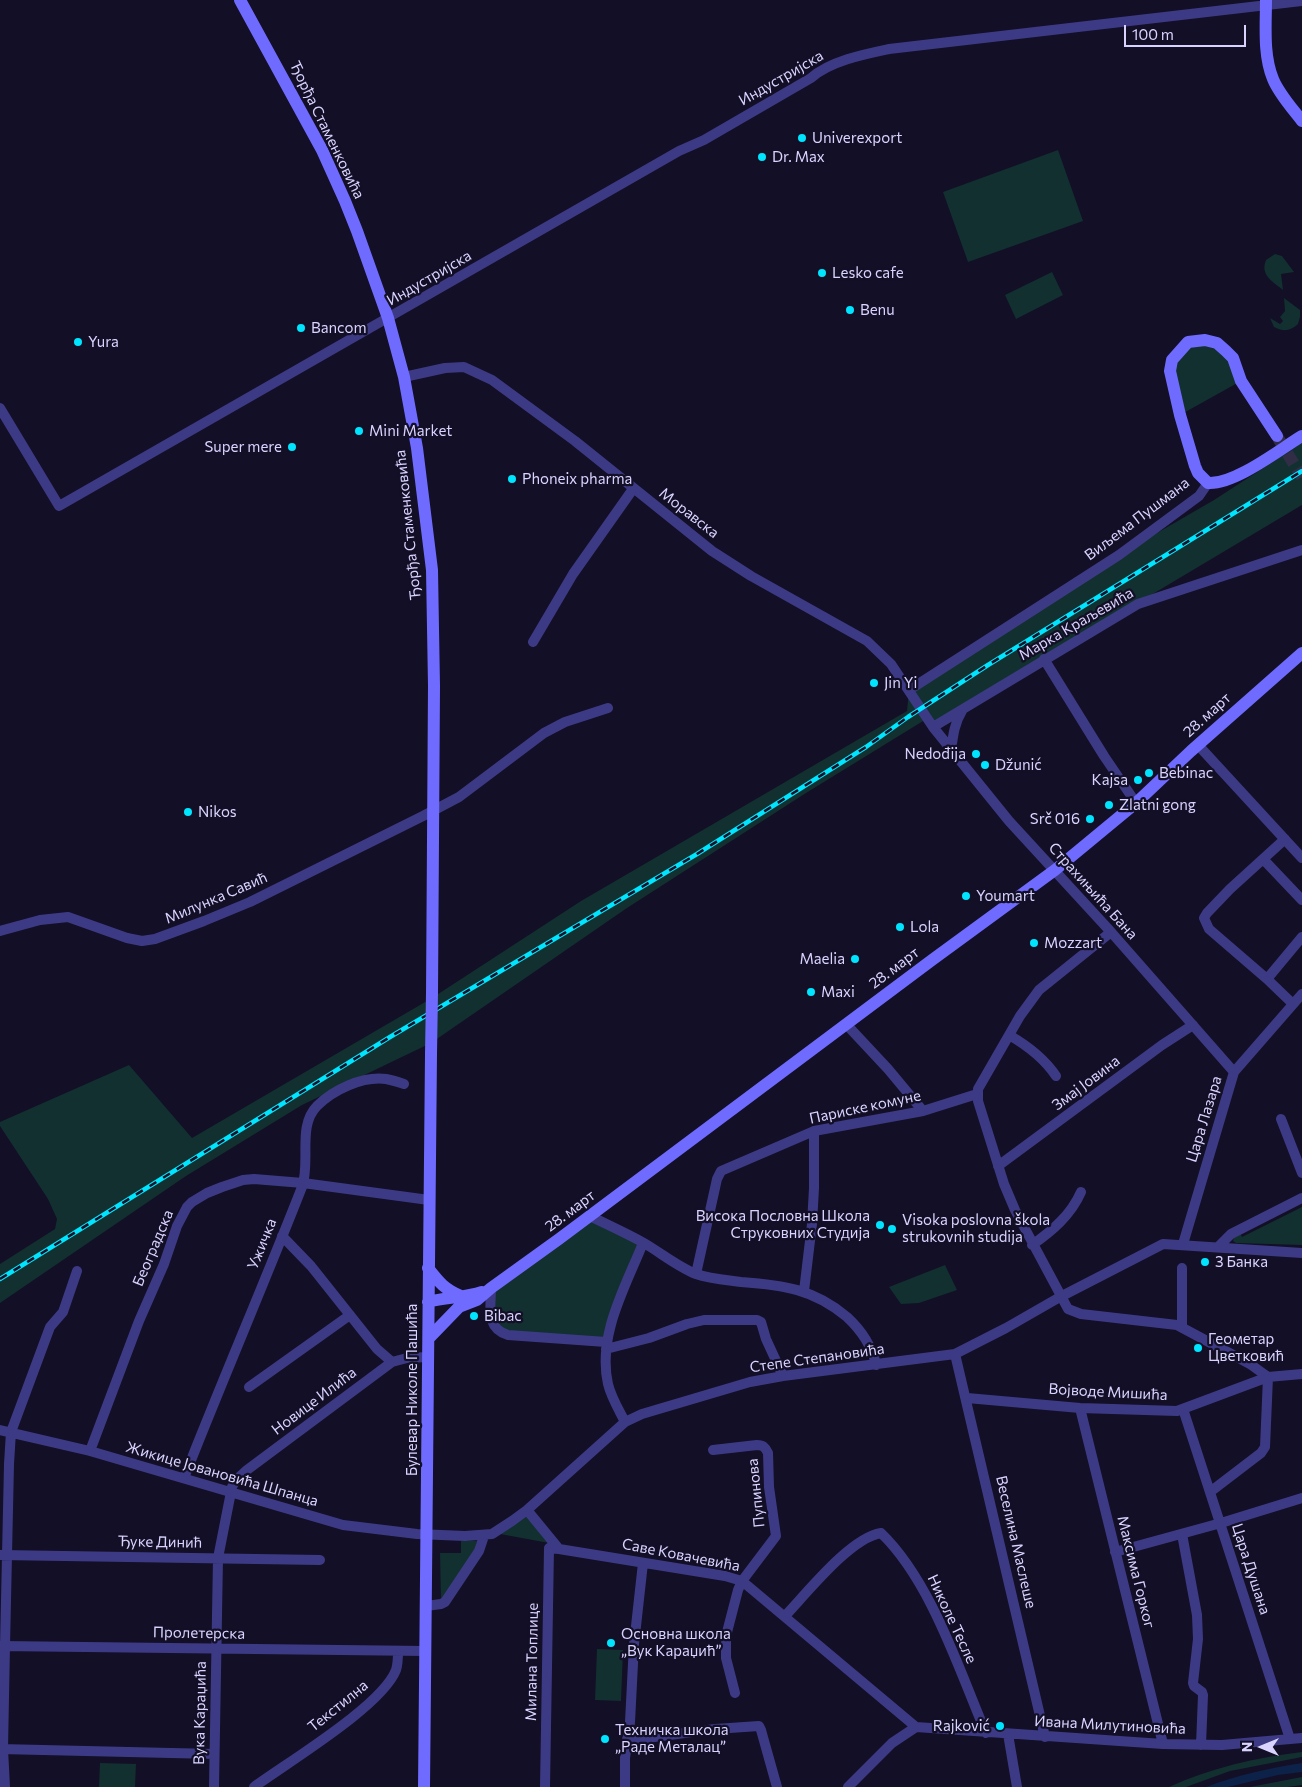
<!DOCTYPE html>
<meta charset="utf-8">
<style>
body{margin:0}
#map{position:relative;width:1302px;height:1787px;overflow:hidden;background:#130f26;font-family:Commissioner,sans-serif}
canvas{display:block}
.north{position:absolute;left:1237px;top:1722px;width:50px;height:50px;-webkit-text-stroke:4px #130f26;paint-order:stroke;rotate:270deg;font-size:14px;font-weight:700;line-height:20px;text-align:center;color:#d9d4ff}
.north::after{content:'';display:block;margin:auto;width:18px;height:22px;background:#d9d4ff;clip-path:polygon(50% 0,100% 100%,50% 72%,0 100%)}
.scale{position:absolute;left:1124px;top:25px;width:122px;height:22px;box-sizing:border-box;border:2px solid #d9d4ff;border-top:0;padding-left:6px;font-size:15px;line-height:18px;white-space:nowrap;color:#d9d4ff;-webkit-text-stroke:4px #130f26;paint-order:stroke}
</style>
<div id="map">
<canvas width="1302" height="1787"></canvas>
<div class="north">N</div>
<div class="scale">100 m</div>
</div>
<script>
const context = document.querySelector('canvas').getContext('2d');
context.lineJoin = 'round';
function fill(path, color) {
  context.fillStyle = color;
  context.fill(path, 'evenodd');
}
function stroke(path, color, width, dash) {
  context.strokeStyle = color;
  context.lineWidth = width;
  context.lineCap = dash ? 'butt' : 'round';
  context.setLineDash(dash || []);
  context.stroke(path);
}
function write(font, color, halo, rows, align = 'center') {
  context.font = font + ' Commissioner,sans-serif';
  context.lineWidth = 4.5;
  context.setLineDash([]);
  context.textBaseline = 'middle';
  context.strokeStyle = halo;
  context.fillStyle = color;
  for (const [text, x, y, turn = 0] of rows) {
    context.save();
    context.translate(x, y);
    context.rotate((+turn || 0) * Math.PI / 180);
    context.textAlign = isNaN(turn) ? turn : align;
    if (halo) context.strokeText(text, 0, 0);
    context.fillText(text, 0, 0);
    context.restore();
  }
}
const green = new Path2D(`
 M1058,150L1083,221L968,262L943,192Z
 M1275,254L1282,256L1294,272L1281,274L1283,290C1272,281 1260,275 1266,260Z
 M1052,272L1063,295L1016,319L1005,295Z
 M1284,298L1300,310V317L1298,324C1291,331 1283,332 1274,327L1270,318L1280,324L1283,321L1280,317L1285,311Z
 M1188,342L1217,343L1241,381L1180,415L1172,360Z
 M1302,443V505L933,725L928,718L806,793L627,908L431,1043L302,1105L186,1176L0,1303V1264L55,1229L57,1219L48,1199L0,1126V1122L129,1065L192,1138L432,998L581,901L907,711L909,690L1119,555L1214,500Z
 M1302,1207V1245L1236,1243L1233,1241L1234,1237L1240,1233L1242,1237Z
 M590,1216L643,1243L606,1342L495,1329L491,1288Z
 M945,1265L957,1290L919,1303L901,1304L889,1287Z
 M526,1516L549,1543L500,1534Z
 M461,1541H477L475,1550L441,1602L440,1553H461Z
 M597,1649L623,1650L621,1701L595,1700Z
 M1302,1752V1757L1230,1771L1186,1787H1169C1210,1768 1258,1757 1302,1752Z
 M100,1763L136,1764L135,1787H99Z
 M1302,1777V1785L1287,1787H1250Z`);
const water = new Path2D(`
 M1302,1763V1772L1278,1775L1228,1787H1206C1237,1775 1269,1768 1302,1763Z`);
const secondaryTunnel = new Path2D(`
 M1278,438L1302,477`);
const street = new Path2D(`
 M404,377L445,368L464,367L492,380L575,441L712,551L751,576L867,641L891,664L933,727L1009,821L1111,932L1234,1072
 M0,408L59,506L679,151L704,140L811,78C830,61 865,54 889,49L1302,1
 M533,642L573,574L633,489
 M1044,659L1104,756L1136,803
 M909,690L1119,555L1199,496L1208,483
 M933,727L1138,604L1302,550
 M1198,745L1302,858
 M951,751C953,736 954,724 962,711
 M1285,839L1230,889L1207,913L1204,918L1209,929L1267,979L1293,1004
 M1263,859L1302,900
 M0,931L40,920L68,917L127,938L142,941L155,939L204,921L250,902L423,816L459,797L544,733L565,722L608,708
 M1111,932L1039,990L1020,1016L978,1089V1101L1004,1184L1015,1210L1068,1309L1081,1314L1177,1325L1250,1364L1268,1377
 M1267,979L1302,937
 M846,1024L888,1069L923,1111
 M1009,1035C1028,1046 1044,1058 1056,1076
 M1281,1119L1302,1173
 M998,1166L1162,1045L1193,1025
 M590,1216C608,1225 626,1233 644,1243C661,1253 678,1267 696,1274C710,1279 726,1280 741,1282C783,1285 814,1289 847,1317C861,1330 872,1346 876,1365
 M282,1236L311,1266L377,1349L392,1362
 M1183,1244L1234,1072L1302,994
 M1032,1245C1052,1231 1071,1215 1081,1192
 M1218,1247L1231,1234L1302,1198
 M696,1274L717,1179L721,1171L814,1131L923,1111L977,1094
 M491,1288C491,1307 485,1328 508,1335L606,1342
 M804,1291L812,1224L814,1188V1131
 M1182,1327V1268
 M606,1349L649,1338L687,1324L704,1320H757L761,1322L766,1339L783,1376
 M955,1354L1045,1737
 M249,1387L350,1315
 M967,1398L1080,1408L1177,1411L1268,1377L1302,1374
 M1080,1408L1163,1744
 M1183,1409L1290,1739
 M625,1422C619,1410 611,1397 608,1384C597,1335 626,1286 643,1243
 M0,1430L90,1451L343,1525L417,1534L465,1536L492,1534L512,1521L527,1510L625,1422L642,1414L750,1382L783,1376L955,1354L1006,1328L1060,1297L1163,1244L1302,1253
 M713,1450L757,1445C763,1445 765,1447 768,1453L769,1487L776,1536L742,1581L738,1590L726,1636V1658L735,1693
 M90,1451L139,1321L164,1264L177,1226L187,1207L192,1202L207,1193L222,1187L243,1180L254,1179L303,1183L429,1200
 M184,1478C222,1381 264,1284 302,1187C311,1162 297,1126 317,1106C333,1090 362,1076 386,1079C392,1080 398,1082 404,1084
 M1210,1492L1261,1453L1265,1447L1268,1377
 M527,1510L559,1549L725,1576L742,1581L916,1727
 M1182,1534L1197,1615L1198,1639L1193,1683L1194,1686L1202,1692L1203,1695L1201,1745
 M1115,1552L1221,1523L1302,1498
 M0,1555L320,1560
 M426,1606L441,1604L445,1602L479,1551L484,1536
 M785,1616C807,1593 850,1538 881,1533C931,1581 959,1670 986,1733
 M0,1646L425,1651
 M916,1727L1163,1744L1222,1745L1302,1738
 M1008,1734L1017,1787
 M627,1739H639L715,1729L759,1726L761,1730L777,1787
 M0,1749L214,1754
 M5,1787L3,1749L5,1646L9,1464L11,1432L50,1327L63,1312L77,1271
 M214,1787L218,1558L232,1487L235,1481L247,1470L392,1362L407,1358L428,1357
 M254,1787C288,1762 382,1706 396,1670C398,1664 398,1657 398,1651
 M545,1787L549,1548L559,1549
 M625,1787V1758L630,1722L634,1644L643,1563
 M848,1787L892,1743L916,1727`);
const secondary = new Path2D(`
 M240,0L322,150L345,201L357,231L388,318L404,377L417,448L432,570L434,686L432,993
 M1266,0C1266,25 1263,55 1273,79C1279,94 1292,108 1302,121
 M1277,436L1241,381L1233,358L1226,351L1217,343L1205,340L1188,342L1172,360L1170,371L1180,415L1195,466L1198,473L1208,483C1234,485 1279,450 1302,436
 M428,1268C439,1282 444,1289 461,1296
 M428,1302C446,1297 465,1298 482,1292
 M429,1338L459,1307L477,1300L491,1288L559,1239L932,960L1055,870L1136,803L1191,751L1302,653
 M424,1787L431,1054`);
const rail = new Path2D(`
 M0,1279L390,1037L697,854L866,747L908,717L988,665L1302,471`);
const secondaryBridge = new Path2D(`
 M431,1054L432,993`);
const markers = [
 [802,138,5,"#00e5ff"],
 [762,157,5,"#00e5ff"],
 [822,273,5,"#00e5ff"],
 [850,310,5,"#00e5ff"],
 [301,328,5,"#00e5ff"],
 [78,342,5,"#00e5ff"],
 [359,431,5,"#00e5ff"],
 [292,447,5,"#00e5ff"],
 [512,479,5,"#00e5ff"],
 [874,683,5,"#00e5ff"],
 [976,754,5,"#00e5ff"],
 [985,765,5,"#00e5ff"],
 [1149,773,5,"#00e5ff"],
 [1138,780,5,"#00e5ff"],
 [1109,805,5,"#00e5ff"],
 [188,812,5,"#00e5ff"],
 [1090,819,5,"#00e5ff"],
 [966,896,5,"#00e5ff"],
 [900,927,5,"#00e5ff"],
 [1034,943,5,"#00e5ff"],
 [855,959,5,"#00e5ff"],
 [811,992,5,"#00e5ff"],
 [880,1225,5,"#00e5ff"],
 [892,1229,5,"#00e5ff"],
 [1205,1262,5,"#00e5ff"],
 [474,1316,5,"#00e5ff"],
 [1198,1348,5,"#00e5ff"],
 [611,1643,5,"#00e5ff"],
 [1000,1726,5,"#00e5ff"],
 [605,1739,5,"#00e5ff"]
];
const streetNames = [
 ["Индустријска",781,78,-30],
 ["Ђорђа Стаменковића",327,130,64],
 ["Индустријска",429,278,-30],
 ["Моравска",689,513,38],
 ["Виљема Пушмана",1137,519,-37],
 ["Ђорђа Стаменковића",408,525,-96],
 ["Марка Краљевића",1076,624,-30],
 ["28. март",1207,715,-42],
 ["Страхињића Бана",1093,891,48],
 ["Милунка Савић",216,898,-23],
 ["28. март",894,968,-37],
 ["Змај Јовина",1086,1083,-37],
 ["Париске комуне",865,1107,-12],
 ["Цара Лазара",1204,1119,-73],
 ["28. март",570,1211,-37],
 ["Ужичка",262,1244,-68],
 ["Београдска",153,1248,-67],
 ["Степе Степановића",817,1358,-8],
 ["Булевар Николе Пашића",412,1390,-90],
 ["Војводе Мишића",1108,1392,3],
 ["Новице Илића",314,1401,-37],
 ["Жикице Јовановића Шпанца",222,1474,16],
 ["Пупинова",756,1493,-96],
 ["Ђуке Динић",160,1542,1],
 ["Веселина Маслеше",1016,1542,77],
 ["Саве Ковачевића",681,1555,11],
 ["Цара Душана",1251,1569,72],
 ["Максима Горког",1136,1572,76],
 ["Николе Тесле",952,1619,65],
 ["Пролетерска",199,1633,1],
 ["Милана Топлице",532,1662,-89],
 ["Текстилна",338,1706,-39],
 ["Вука Караџића",200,1713,-89],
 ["Ивана Милутиновића",1110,1725,3]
];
const poiNames = [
 ["Univerexport",812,138],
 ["Dr. Max",772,157],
 ["Lesko cafe",832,273],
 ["Benu",860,310],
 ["Bancom",311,328],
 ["Yura",88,342],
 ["Mini Market",369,431],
 ["Super mere",282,447,"right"],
 ["Phoneix pharma",522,479],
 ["Jin Yi",884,683],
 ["Nedođija",966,754,"right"],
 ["Džunić",995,765],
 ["Bebinac",1159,773],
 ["Kajsa",1128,780,"right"],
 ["Zlatni gong",1119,805],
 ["Nikos",198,812],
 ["Srč 016",1080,819,"right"],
 ["Youmart",976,896],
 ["Lola",910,927],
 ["Mozzart",1044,943],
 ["Maelia",845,959,"right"],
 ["Maxi",821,992],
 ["Висока Пословна Школа",870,1216,"right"],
 ["Струковних Студија",870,1233,"right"],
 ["Visoka poslovna škola",902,1220],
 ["strukovnih studija",902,1237],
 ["3 Банка",1215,1262],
 ["Bibac",484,1316],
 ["Геометар",1208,1339],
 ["Цветковић",1208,1356],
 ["Основна школа",621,1634],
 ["„Вук Караџић”",621,1651],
 ["Rajković",990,1726,"right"],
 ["Техничка школа",615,1730],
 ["„Раде Металац”",615,1747]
];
fill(green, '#12302f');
fill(water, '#0c2248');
stroke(secondaryTunnel, '#312d47', 12, [12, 6]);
stroke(street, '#3d3a85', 10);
stroke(secondary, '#6f6bff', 12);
stroke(rail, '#00e5ff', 4.5);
stroke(rail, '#130f26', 2.5, [8]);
stroke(secondaryBridge, '#6f6bff', 12);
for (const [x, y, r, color] of markers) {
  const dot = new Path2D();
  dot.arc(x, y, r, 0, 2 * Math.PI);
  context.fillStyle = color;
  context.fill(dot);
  stroke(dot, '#130f26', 2);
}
write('15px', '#d9d4ff', '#130f26', streetNames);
write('15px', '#d9d4ff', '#130f26', poiNames, 'left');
</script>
